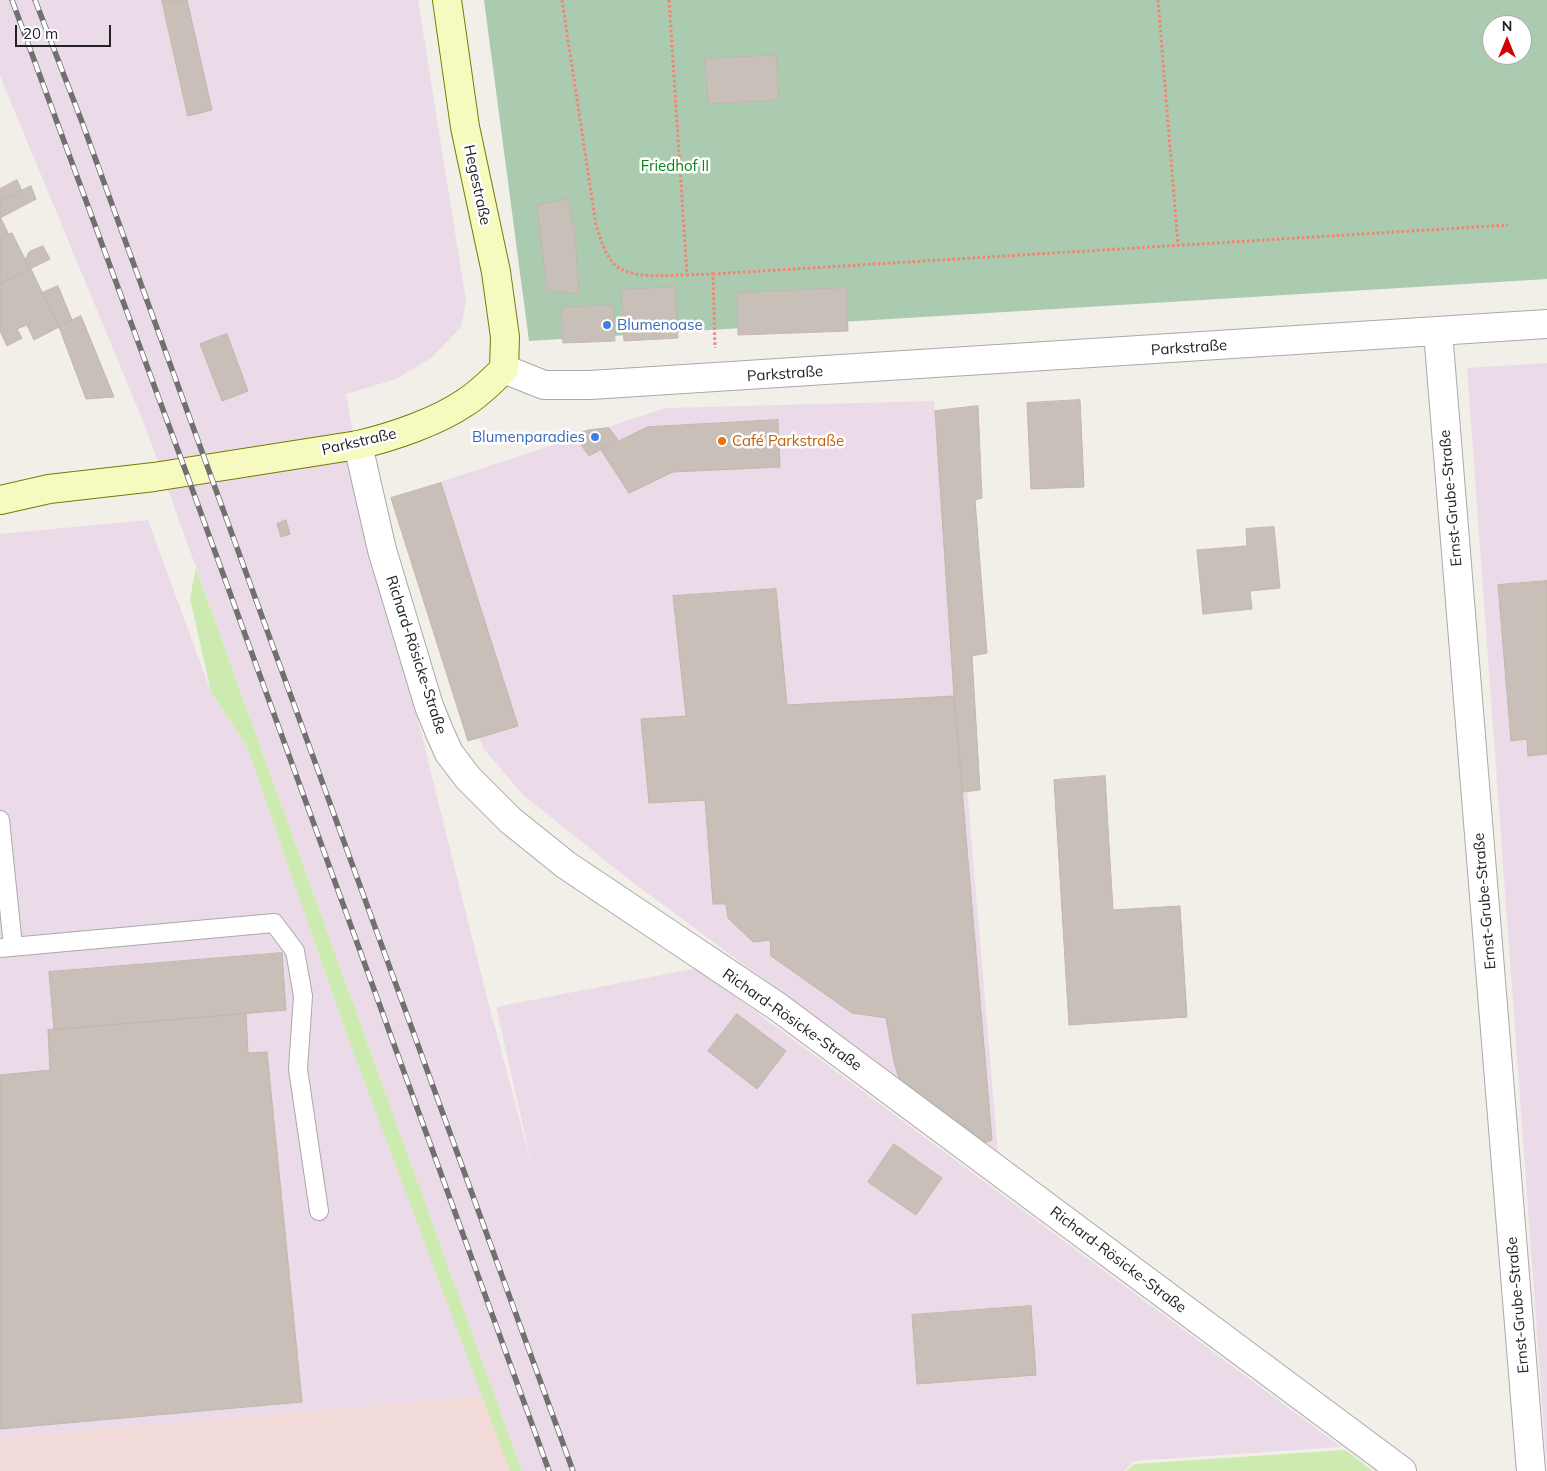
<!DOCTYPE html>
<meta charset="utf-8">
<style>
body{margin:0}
#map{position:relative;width:1547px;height:1471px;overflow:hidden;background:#f2efe9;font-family:Mulish,sans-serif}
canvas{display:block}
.north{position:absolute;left:1482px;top:15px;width:50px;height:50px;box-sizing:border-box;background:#fff;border:1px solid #a7a7a7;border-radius:50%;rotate:0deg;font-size:14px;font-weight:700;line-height:20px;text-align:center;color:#222}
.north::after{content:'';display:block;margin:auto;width:18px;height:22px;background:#d40000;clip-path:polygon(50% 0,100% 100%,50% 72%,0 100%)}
.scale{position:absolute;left:15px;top:25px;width:96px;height:22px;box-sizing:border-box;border:2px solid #222;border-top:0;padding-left:6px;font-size:15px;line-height:18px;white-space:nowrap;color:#222;-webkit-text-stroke:4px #fff;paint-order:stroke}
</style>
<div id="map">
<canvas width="1547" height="1471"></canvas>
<div class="north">N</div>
<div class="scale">20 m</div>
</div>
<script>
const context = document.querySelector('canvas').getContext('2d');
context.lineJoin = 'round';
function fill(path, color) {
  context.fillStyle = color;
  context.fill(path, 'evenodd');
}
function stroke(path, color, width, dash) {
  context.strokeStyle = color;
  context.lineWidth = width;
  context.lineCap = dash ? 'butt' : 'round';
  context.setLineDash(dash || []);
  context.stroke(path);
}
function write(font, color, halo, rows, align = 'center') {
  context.font = font + ' Mulish,sans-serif';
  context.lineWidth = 5;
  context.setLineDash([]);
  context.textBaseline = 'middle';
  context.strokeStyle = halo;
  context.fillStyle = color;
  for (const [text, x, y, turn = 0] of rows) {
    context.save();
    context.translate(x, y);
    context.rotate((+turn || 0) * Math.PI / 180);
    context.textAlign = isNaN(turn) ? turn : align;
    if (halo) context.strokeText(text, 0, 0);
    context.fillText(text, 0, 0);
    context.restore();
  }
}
const commercial = new Path2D(`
 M483,1396L510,1471H0V1437Z`);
const industrial = new Path2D(`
 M0,0H418L466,301L461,327L431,358L396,379L346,394L369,523L490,1009L533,1170L496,1007L697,968L1341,1447L1134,1461L1124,1471H522L145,426L0,76Z
 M1547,363V1471L1467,368Z
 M934,401L998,1152L632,882L524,796L483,748L391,498L666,408Z
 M148,520L211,692L247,747L345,1030L483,1396L0,1437V534Z`);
const grass = new Path2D(`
 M196,568L522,1471H510L345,1030L247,747L211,692L190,598Z
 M1345,1450L1373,1471H1126L1134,1464Z`);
const cemetery = new Path2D(`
 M484,0H1547V279L529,341ZM1492,25H1522V55H1492Z`);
const building = new Path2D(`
 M162,0H187L212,110L188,116Z
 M776,55L779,100L708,104L705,59Z
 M17,180L22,191L0,201V189Z
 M31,186L36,199L0,218V201Z
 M568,199L575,233L579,293L547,291L537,205Z
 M0,217L9,235L0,239Z
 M12,233L30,269L0,284V239Z
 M43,246L50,259L30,269L25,261L29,252Z
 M31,269L59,327L34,340L27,325L17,329L22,338L7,346L0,331V284Z
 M58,286L72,320L59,327L42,293Z
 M675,287L678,338L624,341L621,290Z
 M846,288L848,331L738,335L737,293Z
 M613,305L615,341L563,343L561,308Z
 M81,316L114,397L86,399L59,327Z
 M227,334L248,391L222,401L200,344Z
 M1080,400L1084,487L1031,489L1027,403Z
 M978,406L982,498L975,500L987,653L972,656L980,790L963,792L954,696L935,411Z
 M778,420L780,467L673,472L629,493L601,450L647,427Z
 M609,428L618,440L589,456L574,435L588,430Z
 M441,483L518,726L468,741L391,498Z
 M286,520L290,534L281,537L277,524Z
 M1274,527L1280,588L1250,591L1252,609L1203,614L1197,550L1247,546L1246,529Z
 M1547,581V754L1528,756L1527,739L1511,741L1498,585Z
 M776,589L787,705L954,696L992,1140L981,1144L899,1079L894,1062L886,1018L852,1013L771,956L770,940L753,942L728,918L726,904H713L705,800L649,803L641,719L686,716L673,596Z
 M1105,776L1113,910L1180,906L1187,1017L1069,1025L1054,780Z
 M282,953L286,1010L54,1030L49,972Z
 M246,1014L248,1053L267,1052L302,1402L0,1429V1075L50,1070L48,1030Z
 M737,1014L786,1051L757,1089L708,1051Z
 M894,1144L942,1178L916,1215L868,1182Z
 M1031,1306L1036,1375L917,1384L912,1315Z`);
const path = new Path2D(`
 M562,0L596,225C601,239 604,253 614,264C630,280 666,275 687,275
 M669,0L687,275L713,274L715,348
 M1158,0L1178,245
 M713,274L1508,225`);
const lane = new Path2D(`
 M0,820L13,946
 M0,948L274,923L295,951L303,996L298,1069L319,1211`);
const street = new Path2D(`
 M1438,332L1531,1471
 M504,369L544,385H590L1547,324
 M358,445L382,550L429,706L440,733L449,753L468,778L510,820L566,865L778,1007L1402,1471`);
const secondary = new Path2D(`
 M0,500L49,489L154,477L358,445C392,437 437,422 466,402C480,393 492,381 504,369L505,337L496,272L465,127L447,0`);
const rail = new Path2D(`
 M12,0L186,472L549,1471
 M35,0L82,122L573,1471`);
const markers = [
 [607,325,5,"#3f7fe0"],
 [595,437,5,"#3f7fe0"],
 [722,441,5,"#e8710a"]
];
const parkNames = [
 ["Friedhof II",675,166]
];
const streetNames = [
 ["Hegestraße",477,185,78],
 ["Parkstraße",1189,348,-4],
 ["Parkstraße",785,374,-4],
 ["Parkstraße",359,442,-13],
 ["Ernst-Grube-Straße",1451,498,-95],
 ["Richard-Rösicke-Straße",416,655,72],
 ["Ernst-Grube-Straße",1485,901,-95],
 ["Richard-Rösicke-Straße",792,1020,35],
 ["Richard-Rösicke-Straße",1118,1260,37],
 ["Ernst-Grube-Straße",1518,1305,-95]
];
const shopNames = [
 ["Blumenoase",617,325],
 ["Blumenparadies",585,437,"right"]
];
const foodNames = [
 ["Café Parkstraße",732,441]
];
fill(commercial, '#f2dad9');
fill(industrial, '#ebdbe8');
fill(grass, '#cdebb0');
fill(cemetery, '#aacbaf');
fill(building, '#c7bfb8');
stroke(building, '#c4b6ab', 1);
stroke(lane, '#a9a9a9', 20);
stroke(street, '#a9a9a9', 30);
stroke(secondary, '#707d05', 30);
stroke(path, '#fa8072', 3, [2.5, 2.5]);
stroke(lane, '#fff', 18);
stroke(street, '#fff', 28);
stroke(secondary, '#f7fabf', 28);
stroke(rail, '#707070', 5.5);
stroke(rail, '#fff', 4, [11]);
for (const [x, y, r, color] of markers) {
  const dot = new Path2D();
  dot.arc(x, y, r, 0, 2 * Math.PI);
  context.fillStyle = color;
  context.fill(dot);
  stroke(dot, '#fff', 2);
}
write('15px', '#0c8416', '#fff', parkNames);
write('15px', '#222', '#fff', streetNames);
write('15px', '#366cbe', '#fff', shopNames, 'left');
write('15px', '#c56008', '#fff', foodNames, 'left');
</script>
